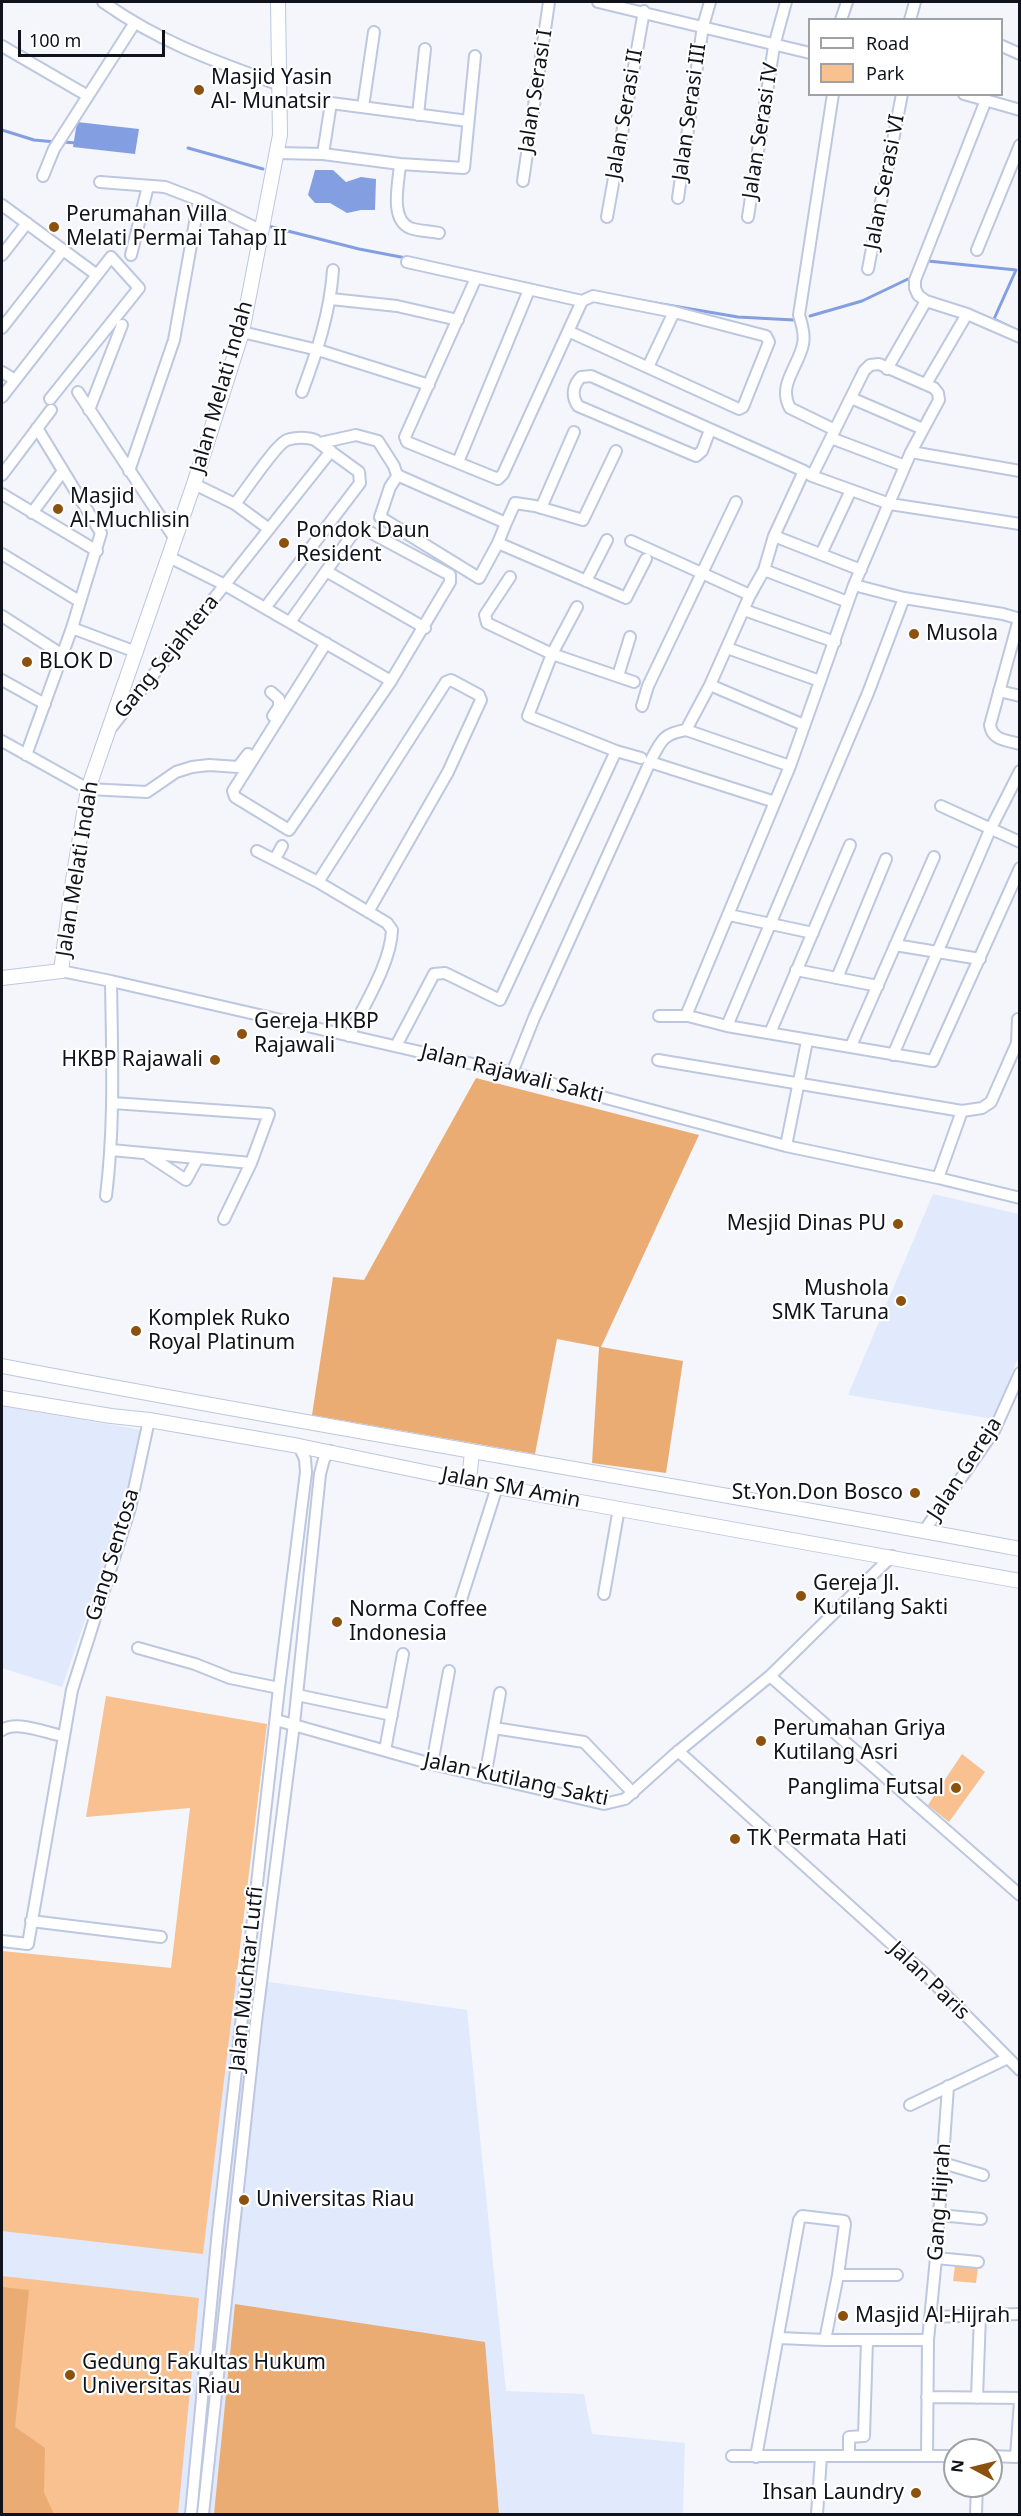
<!DOCTYPE html>
<style>
body{margin:0}
#map{position:relative;width:1021px;height:2516px;overflow:hidden;background:#f4f6fb;font-family:"Noto Sans",sans-serif}
canvas{display:block}
.frame{position:absolute;inset:0;border:3px solid #10131b;pointer-events:none}
.legend{position:absolute;left:808px;top:18px;width:195px;height:78px;box-sizing:border-box;background:#fff;border:2px solid #9fa1a4;margin:0;padding:8px 10px;list-style:none;font-size:18px;color:#10131b}
.legend li{display:flex;align-items:center;gap:12px;height:30px}
.legend b{width:30px;border:2px solid #9fa1a4}
.north{position:absolute;left:943px;top:2438px;width:60px;height:60px;box-sizing:border-box;background:#fff;border:2px solid #9fa1a4;border-radius:50%;rotate:277deg;font-size:16px;font-weight:700;line-height:24px;text-align:center;color:#10131b}
.north::after{content:'';display:block;margin:auto;width:21px;height:27px;background:#8c520d;clip-path:polygon(50% 0,100% 100%,50% 72%,0 100%)}
.scale{position:absolute;left:18px;top:30px;width:147px;height:27px;box-sizing:border-box;border:3px solid #10131b;border-top:0;padding-left:8px;font-size:18px;line-height:21px;white-space:nowrap;color:#10131b;-webkit-text-stroke:4px #fff;paint-order:stroke}
</style>
<div id="map">
<canvas width="1021" height="2516"></canvas>
<div class="frame"></div>
<ul class="legend">
<li><b style="height:8px;background:#fff"></b>Road</li>
<li><b style="height:16px;background:#f8c18f"></b>Park</li>
</ul>
<div class="north">N</div>
<div class="scale">100 m</div>
</div>
<script>
const context = document.querySelector('canvas').getContext('2d');
context.lineJoin = 'round';
function fill(path, color) {
  context.fillStyle = color;
  context.fill(path, 'evenodd');
}
function stroke(path, color, width, dash) {
  context.strokeStyle = color;
  context.lineWidth = width;
  context.lineCap = dash ? 'butt' : 'round';
  context.setLineDash(dash || []);
  context.stroke(path);
}
function write(font, color, halo, rows, align = 'center') {
  context.font = font + ' "Noto Sans",sans-serif';
  context.lineWidth = 4.5;
  context.setLineDash([]);
  context.textBaseline = 'middle';
  context.strokeStyle = halo;
  context.fillStyle = color;
  for (const [text, x, y, turn = 0] of rows) {
    context.save();
    context.translate(x, y);
    context.rotate((+turn || 0) * Math.PI / 180);
    context.textAlign = isNaN(turn) ? turn : align;
    if (halo) context.strokeText(text, 0, 0);
    context.fillText(text, 0, 0);
    context.restore();
  }
}
const built = new Path2D(`
 M933,1194L1019,1214V1356L993,1419L848,1395Z
 M2,1406L142,1430L128,1496L62,1687L2,1668Z
 M2,1951L171,1968L467,2010L506,2391L584,2394L592,2434L685,2443L683,2514H2Z`);
const green = new Path2D(`
 M106,1696L267,1724L203,2254L2,2231V1951L171,1968L190,1808L86,1817Z
 M962,1754L985,1772L949,1822L928,1805Z
 M955,2265L978,2267L976,2283L953,2281Z
 M2,2276L199,2298L178,2514H2Z`);
const forest = new Path2D(`
 M476,1078L699,1135L601,1347L683,1361L666,1473L592,1463L599,1347L557,1339L535,1454L312,1415L333,1277L364,1280Z
 M2,2287L29,2290L15,2427L45,2448L44,2493L54,2514H2Z
 M235,2304L485,2342L499,2514H214Z`);
const water = new Path2D(`
 M77,122L139,129L135,154L73,147Z
 M315,170H333L346,182L361,177L376,179L375,210H361L347,213L330,203H315L308,195Z`);
const stream = new Path2D(`
 M2,130L34,140L56,142
 M63,142L77,143
 M188,148L263,169
 M268,226L359,249L406,258
 M928,261L1016,270L994,319L1015,329
 M456,268L479,273
 M524,283L573,294
 M638,300L738,317L794,320
 M810,316L862,301L908,279`);
const minor = new Path2D(`
 M103,2C161,43 214,61 280,85
 M598,2L810,53
 M841,20L847,2
 M910,20L915,2
 M2,46L88,96
 M1002,46L1020,54
 M833,94L799,315C802,324 805,335 803,344C799,366 777,385 790,408L835,430
 M964,94L1020,110
 M986,100L915,280V288L918,295L926,301L967,314L1020,337
 M363,107L374,32
 M418,115L425,49
 M277,153L323,154L400,164L464,168L475,56
 M323,154L331,103L468,121
 M400,164C399,182 389,219 410,228C418,231 429,231 439,233
 M43,176L54,149L134,24
 M523,181L549,2
 M100,182L165,187L199,200L262,231
 M678,198L703,26L710,2
 M2,205L97,275
 M607,217L644,11
 M748,217L774,46L786,2
 M977,250L1020,145
 M2,255L27,223
 M131,255L148,186
 M407,262L582,301L593,296L674,312L766,336L769,342L743,407L739,409L570,332
 M868,269L902,94
 M476,278L405,437L407,442L498,479L503,474L582,301
 M331,299L397,306L458,320
 M2,328L63,250
 M242,332L318,350L429,385
 M648,367L674,312
 M887,369L926,301
 M2,372L15,380
 M926,384L967,314
 M78,392L175,539
 M302,392C317,352 330,313 333,270
 M2,397L111,257L139,288L50,399
 M851,398L923,429
 M89,410L122,325
 M710,430L702,451L696,456L578,406C571,396 573,385 581,377L591,376L804,471L812,476L890,504L1020,524
 M831,438L905,466
 M320,443L356,435L378,441L394,466L397,475L506,523L515,503L535,506L583,520L616,451
 M911,452L1020,471
 M458,462L529,290
 M129,471L174,340L199,200
 M2,475L51,410
 M398,475L390,487L380,517L479,578L498,543
 M194,484L235,504L269,529
 M2,494L97,551
 M235,504C244,493 276,444 287,440C295,437 308,437 315,440L359,472L360,483L265,608
 M541,508L574,432
 M32,513L63,471
 M506,523L498,543L626,598L646,559
 M774,536L861,570
 M631,541L750,595
 M2,554L79,601
 M821,554L851,490
 M169,557L225,585L391,681
 M764,570L848,602
 M326,571L425,628
 M510,577L485,615L487,623L552,654L634,682
 M586,581L607,540
 M854,585L904,598L1003,614L1020,619
 M744,610L835,642
 M2,616L61,654
 M1019,619L990,725C992,740 1006,740 1020,744
 M290,622L354,532L364,529L450,575V582L391,681L289,830L235,797L233,791L326,643
 M72,628L136,652
 M727,648L820,681
 M618,676L630,637
 M2,680L45,704
 M710,685L804,725
 M999,691L1020,696
 M271,692L279,699V707L273,716
 M642,706L648,686L736,502
 M111,728L331,451
 M686,730L790,766
 M2,741L88,789L147,792L176,772L192,767L209,765L238,767L248,754
 M616,751L641,758
 M26,755L72,628L101,533L37,428
 M650,762L775,802
 M941,806L1020,842
 M257,851L318,882
 M275,859L282,846
 M729,915L813,933
 M895,945L980,959
 M796,970L878,986
 M61,971L111,981L512,1073L786,1146L938,1178L1020,1198
 M837,978L886,859
 M659,1016H688L727,1026L933,1061L1020,868
 M688,1016V1011L790,766L854,585L911,452L939,400L938,393L934,388L879,364L870,365L864,371L812,476
 M727,1026L868,693L904,598
 M770,1033L850,845
 M349,1036C364,1005 391,963 392,930L387,923L318,882L446,682L451,680L479,695L481,700L448,772L368,912
 M396,1046L434,974L445,973L500,1000L616,751L528,716L552,654L577,607
 M851,1046L934,857
 M893,1055L990,830L1020,771
 M658,1060L962,1111L982,1108L991,1102L1017,1043L1018,1019
 M512,1073L534,1018L650,762C661,741 662,734 686,730L710,685L750,595L764,570L774,536L804,471
 M113,1103L269,1114L251,1163L224,1219
 M786,1146L807,1041
 M111,1150L251,1163
 M148,1155L186,1180L198,1158
 M938,1178L962,1111
 M106,1196C115,1124 112,1053 111,981
 M924,1531L994,1431L1020,1373
 M604,1594L619,1508
 M459,1606L497,1487
 M138,1648L195,1664L230,1678L279,1688
 M770,1676L1020,1895
 M297,1695L392,1715
 M276,1720L432,1764L604,1804L625,1799L675,1754L770,1676L892,1556
 M494,1728L584,1742L633,1793
 M2,1730C17,1720 46,1733 63,1736
 M385,1750L403,1654
 M678,1751L926,1975L1020,2070
 M432,1764L449,1671
 M485,1777L500,1693
 M31,1921L161,1937
 M2,1941L28,1944L72,1690L130,1508L149,1420
 M910,2105L1008,2058
 M943,2163L983,2175
 M939,2215L981,2219
 M936,2258L978,2262
 M838,2275H897
 M931,2317L1020,2314
 M780,2338L825,2340H928
 M927,2397L1020,2398
 M977,2398L980,2315
 M732,2456H955
 M849,2456V2437L864,2436L867,2340
 M927,2456L928,2340L936,2258L948,2086
 M991,2456L1016,2457
 M756,2457L799,2220L802,2216L844,2221L845,2224L838,2275L825,2340
 M1016,2457L1020,2401
 M191,2514L218,2230L279,1688L306,1472L305,1459L299,1446
 M203,2514L256,2022L294,1724L320,1474L324,1459L330,1451
 M817,2514L821,2457
 M976,2514L977,2486`);
const major = new Path2D(`
 M2,978L61,971L73,880L88,789L194,484L242,332L280,135L278,2
 M2,1366C340,1431 681,1485 1020,1549
 M2,1398L111,1416L149,1420L299,1446L497,1487L1020,1581
 M469,1480L472,1452`);
const markers = [
 [199,90,6,"#8c520d"],
 [54,227,6,"#8c520d"],
 [58,509,6,"#8c520d"],
 [284,543,6,"#8c520d"],
 [914,634,6,"#8c520d"],
 [27,662,6,"#8c520d"],
 [242,1034,6,"#8c520d"],
 [215,1060,6,"#8c520d"],
 [898,1224,6,"#8c520d"],
 [901,1301,6,"#8c520d"],
 [136,1331,6,"#8c520d"],
 [915,1493,6,"#8c520d"],
 [801,1596,6,"#8c520d"],
 [337,1622,6,"#8c520d"],
 [761,1741,6,"#8c520d"],
 [956,1788,6,"#8c520d"],
 [735,1839,6,"#8c520d"],
 [244,2200,6,"#8c520d"],
 [843,2316,6,"#8c520d"],
 [70,2375,6,"#8c520d"],
 [916,2493,6,"#8c520d"]
];
const poiNames = [
 ["Masjid Yasin",211,78],
 ["Al- Munatsir",211,102],
 ["Perumahan Villa",66,215],
 ["Melati Permai Tahap II",66,239],
 ["Masjid",70,497],
 ["Al-Muchlisin",70,521],
 ["Pondok Daun",296,531],
 ["Resident",296,555],
 ["Musola",926,634],
 ["BLOK D",39,662],
 ["Gereja HKBP",254,1022],
 ["Rajawali",254,1046],
 ["HKBP Rajawali",203,1060,"right"],
 ["Mesjid Dinas PU",886,1224,"right"],
 ["Mushola",889,1289,"right"],
 ["SMK Taruna",889,1313,"right"],
 ["Komplek Ruko",148,1319],
 ["Royal Platinum",148,1343],
 ["St.Yon.Don Bosco",903,1493,"right"],
 ["Gereja Jl.",813,1584],
 ["Kutilang Sakti",813,1608],
 ["Norma Coffee",349,1610],
 ["Indonesia",349,1634],
 ["Perumahan Griya",773,1729],
 ["Kutilang Asri",773,1753],
 ["Panglima Futsal",944,1788,"right"],
 ["TK Permata Hati",747,1839],
 ["Universitas Riau",256,2200],
 ["Masjid Al-Hijrah",855,2316],
 ["Gedung Fakultas Hukum",82,2363],
 ["Universitas Riau",82,2387],
 ["Ihsan Laundry",904,2493,"right"]
];
const streetNames = [
 ["Jalan Serasi I",536,91,-81],
 ["Jalan Serasi III",690,112,-82],
 ["Jalan Serasi II",625,114,-80],
 ["Jalan Serasi IV",761,131,-81],
 ["Jalan Serasi VI",885,182,-79],
 ["Jalan Melati Indah",222,387,-74],
 ["Gang Sejahtera",167,657,-51],
 ["Jalan Melati Indah",78,869,-81],
 ["Jalan Rajawali Sakti",512,1074,14],
 ["Jalan Gereja",965,1469,-57],
 ["Jalan SM Amin",511,1488,11],
 ["Gang Sentosa",113,1555,-73],
 ["Jalan Kutilang Sakti",516,1780,12],
 ["Jalan Muchtar Lutfi",247,1979,-84],
 ["Jalan Paris",929,1981,44],
 ["Gang Hijrah",940,2202,-86]
];
fill(built, '#e1e9fc');
fill(green, '#f8c18f');
fill(forest, '#eaac73');
fill(water, '#839ee1');
stroke(stream, '#839ee1', 3);
stroke(minor, '#bdc7df', 14);
stroke(major, '#bdc7df', 16);
stroke(minor, '#fff', 10);
stroke(major, '#fff', 14);
for (const [x, y, r, color] of markers) {
  const dot = new Path2D();
  dot.arc(x, y, r, 0, 2 * Math.PI);
  context.fillStyle = color;
  context.fill(dot);
  stroke(dot, '#fff', 2);
}
write('21px', '#10131b', '#fff', poiNames, 'left');
write('21px', '#10131b', '#fff', streetNames);
</script>
